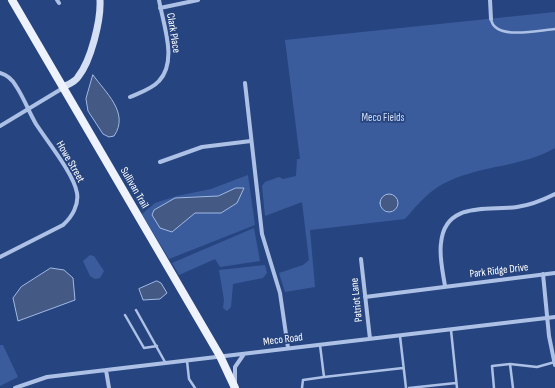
<!DOCTYPE html>
<style>
body{margin:0}
canvas{display:block;background:#26447f}
</style>
<canvas width="555" height="388"></canvas>
<script>
const context = document.querySelector('canvas').getContext('2d');
context.lineJoin = 'round';
function fill(path, color) {
  context.fillStyle = color;
  context.fill(path, 'evenodd');
}
function stroke(path, color, width, dash) {
  context.strokeStyle = color;
  context.lineWidth = width;
  context.lineCap = dash ? 'butt' : 'round';
  context.setLineDash(dash || []);
  context.stroke(path);
}
function write(font, color, halo, rows, align = 'center') {
  context.font = font + ' "Sofia Sans Condensed",sans-serif';
  context.lineWidth = 3.5;
  context.setLineDash([]);
  context.textBaseline = 'middle';
  context.strokeStyle = halo;
  context.fillStyle = color;
  for (const [text, x, y, turn = 0] of rows) {
    context.save();
    context.translate(x, y);
    context.rotate((+turn || 0) * Math.PI / 180);
    context.textAlign = isNaN(turn) ? turn : align;
    if (halo) context.strokeText(text, 0, 0);
    context.fillText(text, 0, 0);
    context.restore();
  }
}
const green = new Path2D(`
 M555,12V148C522,167 483,165 449,181C430,189 418,204 405,219L310,230L315,287L285,292L279,273L303,265L309,260L302,202L265,216L262,186L265,182L279,177L283,179L296,176L297,159H300L285,40Z
 M248,175L255,225L169,259L142,214L155,203L177,196L211,189Z
 M254,228L260,261L220,267L215,259L179,275L172,263Z
 M90,255L94,256L104,271L100,278L95,279L90,276L83,261Z
 M265,265L267,273L263,278L233,284L231,307L227,311L223,308L224,300L219,270Z
 M0,345H3L18,377L0,386Z`);
const water = new Path2D(`
 M93,75C105,92 130,113 114,136L109,137L103,134L88,111L86,99Z
 M236,188H244L237,203L221,213H195L172,232L160,228L152,215L154,210L175,198L218,196Z
 M380 203a9 9 0 1 1 18 0a9 9 0 1 1-18 0Z
 M51,268L64,270L73,278L75,300L18,321L13,298L21,287Z
 M157,281L161,283L167,293L160,299L143,300L139,289Z`);
const service = new Path2D(`
 M491,19C494,41 540,30 555,29
 M136,310L165,362
 M125,315L144,348L157,346
 M451,330L457,388
 M400,336L406,388
 M187,361L189,379L195,388
 M510,364L537,367L555,362
 M324,377L403,368
 M302,388L303,380L324,377L320,345
 M409,388L456,383
 M494,388L492,366L510,364L513,388`);
const minor = new Path2D(`
 M57,0L59,3
 M490,0L491,19
 M160,8L198,0
 M0,73C7,75 12,79 16,86C24,98 29,112 36,124C47,141 74,174 77,193C79,205 72,217 63,225L0,257
 M245,83L262,234L280,293L288,348
 M130,97C139,93 152,89 159,81C178,61 163,24 159,0
 M0,126L63,88
 M160,162L202,147L251,141
 M361,259L370,339
 M543,274L549,336L555,365
 M445,286C443,273 439,257 441,243C445,201 487,211 517,207C531,205 543,200 555,194
 M365,297L555,273
 M106,370L109,388
 M235,382V367L244,354
 M15,388L47,377L555,317`);
const secondary = new Path2D(`
 M63,87C69,84 75,82 78,77C91,61 101,20 100,0`);
const primary = new Path2D(`
 M12,0L220,356L235,388`);
const streetNames = [
 ["Clark Place",173,33,81],
 ["Howe Street",70,162,60],
 ["Sullivan Trail",134,188,60],
 ["Park Ridge Drive",499,271,-7],
 ["Patriot Lane",357,300,-96],
 ["Meco Road",283,340,-7]
];
const parkNames = [
 ["Meco Fields",383,118]
];
fill(green, '#3a5c9c');
fill(water, '#445984');
stroke(water, '#a1bae6', 1);
stroke(service, '#acc1e5', 2.5);
stroke(minor, '#acc1e5', 4);
stroke(secondary, '#d6e0f5', 7);
stroke(primary, '#edf2fd', 8);
write('11px', '#fff', '#26447f', streetNames);
write('11px', '#cfdcf4', '#26447f', parkNames);
</script>
